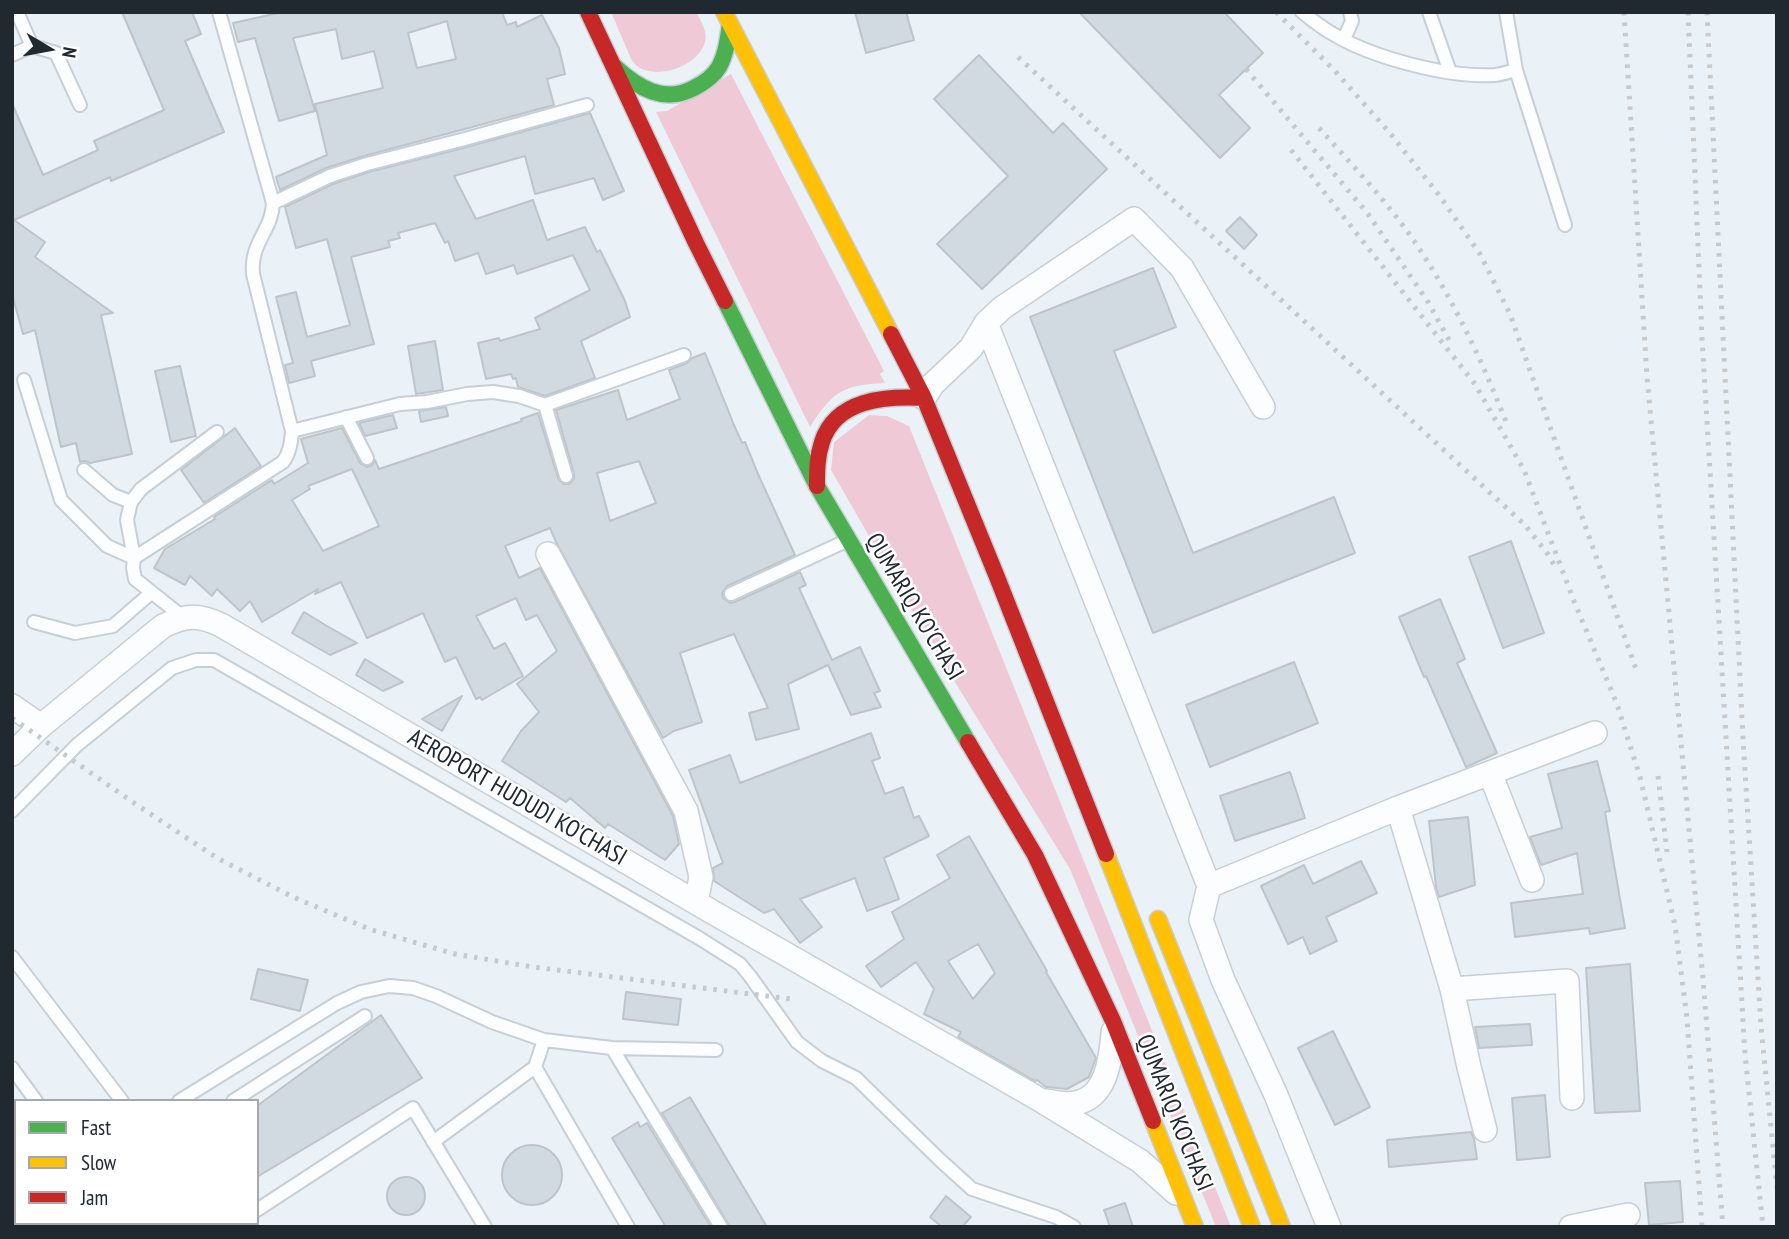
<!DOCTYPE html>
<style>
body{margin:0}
#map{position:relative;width:1789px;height:1239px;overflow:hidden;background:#eaf2f8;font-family:"PT Sans Narrow",sans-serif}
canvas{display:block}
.frame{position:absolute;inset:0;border:14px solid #202930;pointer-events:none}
.legend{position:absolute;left:14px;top:1099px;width:245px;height:126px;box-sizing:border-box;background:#fff;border:2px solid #a6a9ac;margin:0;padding:9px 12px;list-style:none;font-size:21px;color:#202930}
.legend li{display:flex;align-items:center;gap:14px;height:35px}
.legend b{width:35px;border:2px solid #a6a9ac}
.north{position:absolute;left:14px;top:14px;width:70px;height:70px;-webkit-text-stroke:5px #fff;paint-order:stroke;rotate:100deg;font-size:19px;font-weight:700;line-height:28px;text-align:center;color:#202930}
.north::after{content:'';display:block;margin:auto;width:24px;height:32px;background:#202930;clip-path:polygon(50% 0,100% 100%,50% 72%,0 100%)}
</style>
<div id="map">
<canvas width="1789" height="1239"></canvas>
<div class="frame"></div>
<ul class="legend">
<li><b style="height:9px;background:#4caf50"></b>Fast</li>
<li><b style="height:9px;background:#ffc107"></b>Slow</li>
<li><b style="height:9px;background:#c62828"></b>Jam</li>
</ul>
<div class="north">N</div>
</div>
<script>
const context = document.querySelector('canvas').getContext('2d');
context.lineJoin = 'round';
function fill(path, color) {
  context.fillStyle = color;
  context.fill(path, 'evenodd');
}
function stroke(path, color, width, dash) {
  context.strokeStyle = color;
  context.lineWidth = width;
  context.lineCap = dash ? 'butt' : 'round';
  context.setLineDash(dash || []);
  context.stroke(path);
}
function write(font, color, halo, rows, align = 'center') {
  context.font = font + ' "PT Sans Narrow",sans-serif';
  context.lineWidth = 5;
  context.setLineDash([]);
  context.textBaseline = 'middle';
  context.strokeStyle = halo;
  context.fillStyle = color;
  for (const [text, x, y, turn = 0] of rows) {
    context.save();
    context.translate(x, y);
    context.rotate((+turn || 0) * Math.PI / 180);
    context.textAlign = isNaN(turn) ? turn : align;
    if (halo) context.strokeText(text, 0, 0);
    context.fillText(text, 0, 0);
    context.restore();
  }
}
const forest = new Path2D(`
 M611,12H696C701,21 708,32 705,42C698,68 650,83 633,62C630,58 628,51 626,47C621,35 616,24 611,12Z
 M731,74L884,371L880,374L885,383C843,385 833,391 810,427L656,112L667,111Z
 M869,415L887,416L909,426L1231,1227H1216L1070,869L926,635L831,470L834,442Z`);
const building = new Path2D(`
 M122,12H192L201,34L185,41L224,132L111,181L110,177L14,220L45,242L35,257L113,313L101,315L132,454L90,463L85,461L80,462L76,443L61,447L35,330L23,334L12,294V103L43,175L98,150L94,141L164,110Z
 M283,12H502L507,25L516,22L517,27L542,15L559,48L565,74L547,79L554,105L364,156L326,168L280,190L276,177L327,155L315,104L383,88L374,51L342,59L336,29L293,38L315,111L279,121L255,38L238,42L233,23ZM447,21L456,59L417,68L408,33Z
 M855,12H906L914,40L866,53Z
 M1079,12H1224L1263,53L1219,95L1250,128L1220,158Z
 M979,55L1053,133L1063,123L1107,169L982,289L937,244L1008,176L934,99Z
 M590,113L624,191L603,200L594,178L535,194L525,156L454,176L476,219L533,200L547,240L585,227L597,252L600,250L625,301L630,317L581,341L595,378L545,396L518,387L516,378L513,379L511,374L486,379L478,343L499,338L500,341L540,329L535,318L590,290L573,255L517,274L514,265L486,274L478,253L455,261L448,241L445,243L435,223L398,233L400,238L388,241L390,247L351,257L374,344L311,361L315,376L289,383L285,365L293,363L276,297L296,292L307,337L350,325L327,239L296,248L285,207L333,184L369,172L467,147Z
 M1240,217L1257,235L1244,249L1226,231Z
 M1153,268L1176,327L1114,351L1193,553L1334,497L1355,553L1153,633L1030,317Z
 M435,341L443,390L416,394L408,346Z
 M705,353L734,425L742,443L745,442L758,474L795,555L727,586L722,593L723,598L730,603L735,602L800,572L806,585L799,588L832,660L860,647L880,691L874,693L881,707L851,715L828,665L788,684L799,729L756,740L749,713L768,708L734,634L680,653L702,722L674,731L663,738L557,544L550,528L505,546L519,578L540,568L673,816L679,844L665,860L608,824L605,828L570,798L566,802L502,761L521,731L539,712L517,684L557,651L537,615L526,620L516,598L476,616L494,649L505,643L523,676L482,700L480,697L476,699L456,657L445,662L423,613L367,638L341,582L315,594L318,589L262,622L250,601L240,611L217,589L212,596L190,576L185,585L154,568L165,549L215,519L214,517L272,480L274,484L308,463L301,439L342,428L360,463L367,467L372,465L375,460L379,469L522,421L521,419L538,413L558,478L563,484H569L574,479V474L556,410L618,390L627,420L680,399L669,370L687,363L692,358ZM639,461L656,503L610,521L597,473ZM352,469L379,526L323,551L292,500L310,489L308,486Z
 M180,366L196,436L171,442L155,371Z
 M446,407L448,416L421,422L419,411Z
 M393,415L397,428L365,436L359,423Z
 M235,428L261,466L204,503L181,470Z
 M1511,541L1544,633L1503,648L1469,557Z
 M1440,599L1465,659L1457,663L1497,753L1466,767L1426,676L1424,677L1399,617Z
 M304,612L327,626L357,643L330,655L292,633Z
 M365,659L403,682L383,691L356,675Z
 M1294,662L1318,723L1210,767L1186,705Z
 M462,696L442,731L422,719Z
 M871,733L880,758L872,761L885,794L903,787L914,818L919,816L929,836L884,858L899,899L867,911L855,878L800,899L822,927L800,943L774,909L764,913L714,881L713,868L723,863L689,770L730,755L740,783Z
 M1597,761L1610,811L1605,812L1625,928L1590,934L1589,928L1515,937L1511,903L1583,894L1577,853L1541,865L1530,837L1562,828L1548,774Z
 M1290,772L1305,818L1235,841L1220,796Z
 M1468,817L1475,885L1439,897L1436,887L1429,821Z
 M969,836L1047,971L1046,972L1096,1058L1089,1077L1067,1089L1046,1087L1037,1080L1035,1081L958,1037L961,1032L924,1014L934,989L916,962L881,987L866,966L904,939L892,912L950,878L937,855ZM978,944L995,973L973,999L948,961Z
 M1361,861L1377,893L1326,917L1337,941L1310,954L1303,937L1288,944L1261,886L1304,865L1313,884Z
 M1630,964L1640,1111L1595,1113L1586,968Z
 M258,969L308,980L300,1011L251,999Z
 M626,992L681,999L678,1025L623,1019Z
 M381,1015L422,1078L257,1177V1106Z
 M1530,1024L1532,1045L1479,1048L1475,1027Z
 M1333,1031L1370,1107L1335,1125L1298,1048Z
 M1545,1095L1550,1157L1517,1160L1512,1098Z
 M690,1097L767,1227H730L662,1113Z
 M638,1122L640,1127L647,1123L711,1227H666L612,1138Z
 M1471,1132L1474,1139L1477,1159L1389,1167L1387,1140Z
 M502 1175a30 30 0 1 1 60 0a30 30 0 1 1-60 0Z
 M387 1196a19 19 0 1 1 38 0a19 19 0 1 1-38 0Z
 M1680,1181L1683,1222L1649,1225L1645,1183Z
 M946,1196L971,1217L962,1227H942L930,1217Z
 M1125,1203L1133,1227H1110L1104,1210Z`);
const lane = new Path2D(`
 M17,12L32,46L56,53L80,105
 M1302,12C1312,20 1322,28 1333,34C1373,58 1449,78 1495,75C1502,74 1509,72 1516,70
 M1429,12L1450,72
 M1506,12L1516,70L1565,225
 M1344,39L1352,21L1350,12
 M12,55L32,46
 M273,203L330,176L367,164L465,139L587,105
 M24,380L61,500L107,546L134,558
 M545,405L566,476
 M346,417L367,458
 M292,431L400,404L427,402L467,394L493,392L519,396L545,405L684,355
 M84,470L113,495L131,502
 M134,558L127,520L131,502L141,489L217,432
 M731,594L844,542
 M184,618L135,579L133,568L134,558L283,462C290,452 291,443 292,431L253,274C250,242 272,231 273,203L219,12
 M34,622L75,633L113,626L151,593
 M12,811L77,745L172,668L196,660H214L699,938L740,964L750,976L797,1042L822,1061L856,1078L940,1160L972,1189L1056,1217L1074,1227
 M12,957L122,1101
 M612,1048L721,1227
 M535,1067L544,1040
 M12,1068L36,1101
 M179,1101L337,1003L361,992L389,986L413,988L436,996L492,1022L544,1040L612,1048L716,1050
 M233,1101L365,1016
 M433,1142L535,1067L628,1227
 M257,1210L413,1108L485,1227
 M12,1211L16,1216
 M21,1223L24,1227
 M157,1223L158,1227
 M59,1227L61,1223
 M231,1227L237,1223`);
const street = new Path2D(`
 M986,323L1002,308L1134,219L1182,268L1263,407
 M924,398L933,384L971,348L986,323L1209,886L1201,920L1223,980L1276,1095L1329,1227
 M548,554L686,811L701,877L696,902
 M12,706L41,726
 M12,754L41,726L163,626C186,615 198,614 221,625L714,913L1037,1098L1140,1161L1176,1193
 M1490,773L1532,880
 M1398,808L1452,989L1567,981L1572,1098
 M1209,886L1398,808L1595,733
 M1452,989L1469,1067L1485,1130
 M1047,1101C1101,1115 1110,1074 1113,1032
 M1571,1227L1628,1215`);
const fast = new Path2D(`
 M615,67C638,88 664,104 694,88C704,83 713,77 719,67C726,54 728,39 730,24
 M725,301L817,486L968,742`);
const slow = new Path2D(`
 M724,12L891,334
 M1106,854L1252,1227
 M1158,919L1282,1227
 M1153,1121L1195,1227`);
const jam = new Path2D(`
 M588,12L696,243L725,301
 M891,334L924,398L997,577L1106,854
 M817,486C817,471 817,457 822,442C836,399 885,396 924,398
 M968,742L1035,855L1113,1021L1153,1121`);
const rail = new Path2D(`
 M1276,12L1335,71L1389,132L1439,195L1480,254L1510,314L1636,669
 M1624,12L1647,377L1703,979L1723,1227
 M1688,12L1702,338L1745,1054L1763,1227
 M1707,12L1743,739L1761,1026L1777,1188
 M1018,57L1525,525L1547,553L1554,565
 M1246,69L1368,214L1428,302L1449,340
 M1319,128C1355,168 1395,210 1424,256C1458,309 1484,366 1507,424
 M1291,150L1475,384L1524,470L1574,601L1617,704L1640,777L1675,925L1687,1018L1702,1227
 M12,718L134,803L217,858L293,897L369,929L455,954L533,967L791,999
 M1658,776L1667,852
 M12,1163L16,1167`);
const streetNames = [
 ["QUMARIQ KO'CHASI",914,607,59],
 ["AEROPORT HUDUDI KO'CHASI",517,798,30],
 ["QUMARIQ KO'CHASI",1174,1113,68]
];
fill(forest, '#f0c9d6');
fill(building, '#d1dae0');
stroke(building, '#bdc5cb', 2);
stroke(lane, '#c6cfd5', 16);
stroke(street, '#c6cfd5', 26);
stroke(fast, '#c6cfd5', 19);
stroke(slow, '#c6cfd5', 19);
stroke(jam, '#c6cfd5', 19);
stroke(lane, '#fcfdfe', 12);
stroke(street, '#fcfdfe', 23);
stroke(fast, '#4caf50', 16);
stroke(slow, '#ffc107', 16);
stroke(jam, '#c62828', 16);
stroke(rail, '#c7c9cb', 5, [3.5, 7]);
write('24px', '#202930', '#fff', streetNames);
</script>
